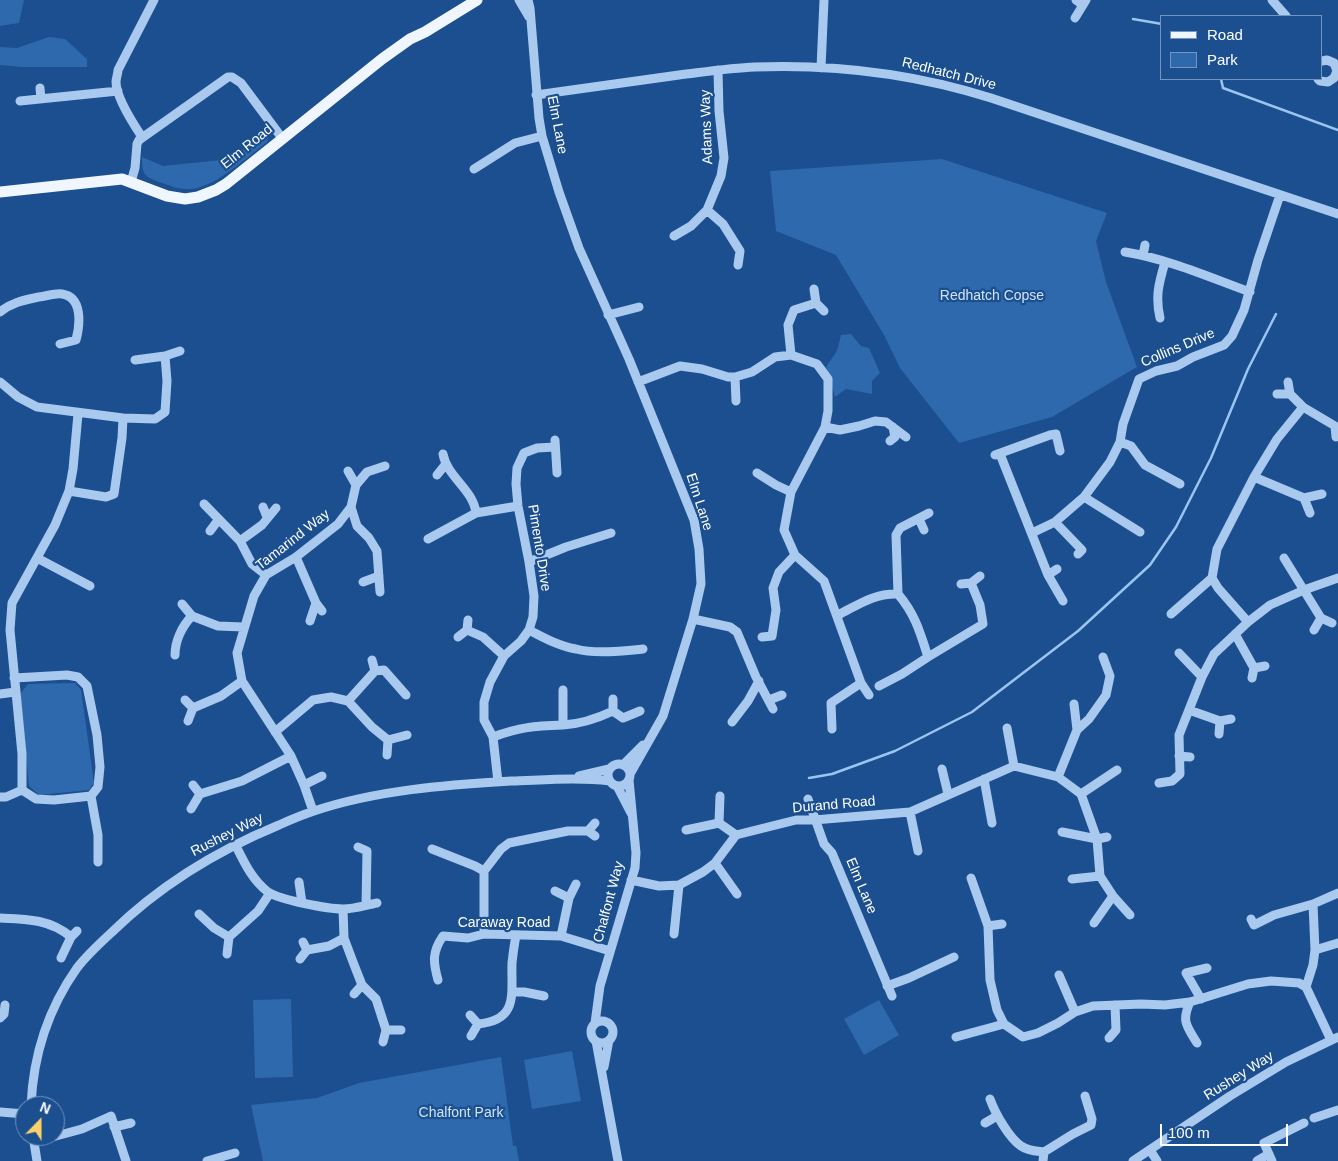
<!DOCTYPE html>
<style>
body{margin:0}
#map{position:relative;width:1338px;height:1161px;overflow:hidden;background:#1b4f8f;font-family:Helvetica,sans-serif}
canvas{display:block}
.legend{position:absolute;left:1160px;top:15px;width:162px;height:65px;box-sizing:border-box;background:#1b4f8f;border:1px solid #7695bc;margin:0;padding:6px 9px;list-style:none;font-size:15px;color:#fff}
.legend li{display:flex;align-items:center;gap:10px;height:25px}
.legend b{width:25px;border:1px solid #7695bc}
.north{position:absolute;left:15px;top:1096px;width:50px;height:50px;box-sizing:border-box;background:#1b4f8f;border:1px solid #7695bc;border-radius:50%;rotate:22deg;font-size:14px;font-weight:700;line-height:20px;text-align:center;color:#fff}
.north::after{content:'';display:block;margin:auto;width:18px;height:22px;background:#ffd166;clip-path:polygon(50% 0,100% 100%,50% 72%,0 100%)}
.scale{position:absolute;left:1160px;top:1124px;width:128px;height:22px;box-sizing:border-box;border:2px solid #fff;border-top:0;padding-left:6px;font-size:15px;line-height:18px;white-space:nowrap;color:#fff;-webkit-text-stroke:4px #1b4f8f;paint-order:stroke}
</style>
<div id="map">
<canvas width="1338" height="1161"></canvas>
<ul class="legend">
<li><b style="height:6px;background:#f0f6ff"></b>Road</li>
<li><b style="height:14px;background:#2e69ad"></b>Park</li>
</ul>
<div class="north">N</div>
<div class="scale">100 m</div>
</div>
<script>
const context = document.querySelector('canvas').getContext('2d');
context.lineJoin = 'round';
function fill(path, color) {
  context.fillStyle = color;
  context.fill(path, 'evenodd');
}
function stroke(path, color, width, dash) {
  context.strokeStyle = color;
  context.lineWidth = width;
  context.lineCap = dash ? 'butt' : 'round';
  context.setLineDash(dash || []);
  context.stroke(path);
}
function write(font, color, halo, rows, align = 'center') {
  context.font = font + ' Helvetica,sans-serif';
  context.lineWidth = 4.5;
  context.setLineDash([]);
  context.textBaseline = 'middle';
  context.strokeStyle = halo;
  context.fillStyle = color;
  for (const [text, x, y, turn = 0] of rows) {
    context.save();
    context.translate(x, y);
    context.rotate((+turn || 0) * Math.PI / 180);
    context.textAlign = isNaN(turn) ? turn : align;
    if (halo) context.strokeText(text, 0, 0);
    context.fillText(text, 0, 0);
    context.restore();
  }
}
const green = new Path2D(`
 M0,0H24L19,23L0,26Z
 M49,37L65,39L87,59V67H22L0,65V47L17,48Z
 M265,125L269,136L267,142C247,157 211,192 185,189C177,189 169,185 162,183C145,177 142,176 142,157L163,166L221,160L249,146Z
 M942,159L1107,213L1096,241L1106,282L1137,367L1052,417L959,443L900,368L884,335L836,255L776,231L770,171Z
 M851,334L861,346L869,348L880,373L872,381V394L846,389L835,397L826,367L837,351L841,335Z
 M75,683L81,690L94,783L89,790L39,795L29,786L20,694L28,684Z
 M291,999L293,1077L255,1078L253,1000Z
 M879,1000L899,1035L864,1055L844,1019Z
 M572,1051L581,1101L532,1109L524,1060Z
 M501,1057L513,1146L516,1145L519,1161H263L251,1105L317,1098L359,1083Z`);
const stream = new Path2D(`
 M1133,19L1162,24
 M1221,79L1223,88L1338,130
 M809,778L832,774L895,751L972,712L1078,631L1150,565L1176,527L1211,458L1248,369L1276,314`);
const minor = new Path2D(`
 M519,0L529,17
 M528,0L530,8L539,118L542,136L559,192L579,248L629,359L694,520L699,549L701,584L693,619L663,716L630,774
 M1076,0L1083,5L1086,0
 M1272,0L1286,16
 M1075,18L1083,5
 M821,68L824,0
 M1318,79L1320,81L1328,82L1334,78L1337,71L1334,63L1327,60L1322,61
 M40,88L41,99
 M536,95C584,88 632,82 679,75C704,72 730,68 755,67C835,64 915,74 991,98L1338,214
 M20,101L118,91
 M142,137C134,125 116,97 116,82C116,78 118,74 118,70L154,0
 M474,169L515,143L542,136
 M131,182L135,168L137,144L139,140L228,77H232L241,83L282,138
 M707,210L723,224L740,251L738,265
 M674,236L691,226L707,210L721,176L724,158L719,111L718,70
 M1125,252C1168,259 1209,277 1250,292
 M1143,255L1145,245
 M816,303L824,311
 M0,312C12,302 25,300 39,297C47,296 55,293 62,294C83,297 80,325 76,340L60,344
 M608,315L639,307
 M1160,318C1155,296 1159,283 1165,262
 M791,355L788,325L794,310L816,303L814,289
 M165,356L180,351
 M735,377L736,401
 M0,382L18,397L37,407L123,418L122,438L114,494L106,497L69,491
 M638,382L680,366L702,369L728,377H735L752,372L775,357L791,355L817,364L828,379V411L825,427L791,492L784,530L795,555L824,581L861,683L831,703L832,729
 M1288,382L1290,394
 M1303,407L1335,426L1336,437
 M123,418L155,419L165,412L167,381L165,356L135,360
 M825,427L840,430L859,426L875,421L886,422L906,437
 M555,440L557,473
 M890,441L895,437L893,427
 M1120,442L1131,446L1145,465L1180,484
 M443,454C447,477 473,489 476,513
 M1000,454L1048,575L1063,601
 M995,455L1050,435L1056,434L1060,451
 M757,473L776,485L791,492
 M437,475L445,465
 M1254,477L1304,498L1310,513
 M356,485L367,472L385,466
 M1084,497L1140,532
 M1304,498L1322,494
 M204,504L240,541L252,564L266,575
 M263,507L267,517
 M351,507L357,526L369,538L377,551L380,592
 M919,519L924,530
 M1055,522L1082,550L1078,554
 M210,531L219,519
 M1032,533L1055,522L1084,497L1110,462L1120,442L1123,424L1139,379L1156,371L1177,366L1193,357L1224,345L1232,336L1244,310L1258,260L1280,195
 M428,539L476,513L518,506
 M240,541L262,525L276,508
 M296,557L316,603L322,611
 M37,558L90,586
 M1284,558L1321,618L1332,623
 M529,562L566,547L611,533
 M1048,575L1057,569
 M363,582L379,576
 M961,584L971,583
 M898,594L896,535L900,528L929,513
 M182,604L192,616L218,626L243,627
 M1171,614L1212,578
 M838,615C858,605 874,593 898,594C915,614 920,632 928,657
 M693,619L730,627L737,632L756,677L773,709
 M468,620L467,630L483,637L504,656
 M310,621L316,603
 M1248,622L1218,588L1212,578L1217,549L1254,477L1277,439L1303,407L1290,394H1277
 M529,630C544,638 559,646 576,649C595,654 623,651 643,649
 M1314,630L1321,618
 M1235,634L1254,668L1265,666
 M458,637L467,630
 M762,637L772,636L776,610L773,588L779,572L795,555
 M1179,653L1202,677
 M175,655C175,641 182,626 192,616
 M375,671L384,670L406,695
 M14,678L67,675L78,677L87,686L97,735L100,767L98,787L91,796L54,800L36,799L22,790
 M1252,678L1254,668
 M861,683L869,695
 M879,686L902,674L928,657L983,624L980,605L971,583L980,576
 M0,694L15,692
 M185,700L193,708L221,696L242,681
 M769,700L782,695
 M348,701L375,671L372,660
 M1074,704L1077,730
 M1189,710L1220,721L1231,719
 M613,711V699
 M188,721L193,708
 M732,722L748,701L759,681
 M563,725C581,724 596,719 613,711L623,718L640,711
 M1007,728L1014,766
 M275,732L313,700L331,697L348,701L372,727L388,740L387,755
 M1219,734L1220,721
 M493,737C520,727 534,726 563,725V690
 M388,740L407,735
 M1179,756L1190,757
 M608 775a11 11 0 1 1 22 0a11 11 0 1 1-22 0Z
 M623,765L643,745
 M942,769L948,794
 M579,776L609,769
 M1058,777L1077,730L1089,719L1106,695L1110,676L1103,657
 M984,779L992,823
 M498,782L493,737L484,720V702L490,682L504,656L521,641L529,630L533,617L534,596L529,562L518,506L516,484L517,468L524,453L537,448L555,447
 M1159,783L1172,781L1180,774L1179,735L1202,677L1214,654L1248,622L1270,605L1304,590L1338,578
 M193,785L200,794
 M304,785L322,776
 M617,786L631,813
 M22,790V754L10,630L12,603L55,525L69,491L73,469L78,414
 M1081,794L1117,770
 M91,796L98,835V862
 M720,796L719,823L736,835
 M0,797H6L22,790
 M808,799L824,844L832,853L892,996
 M191,809L200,794L242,781L291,756
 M313,811L304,785L291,756L242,681L237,653L254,596L266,575L296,557L338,524L351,507L356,485L348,471
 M910,812L918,851
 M686,830L719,823
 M588,831L595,823
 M1062,832L1097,839L1107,837
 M235,844C244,862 252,880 268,892C280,900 328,909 343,909C354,909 366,905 377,903
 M358,847L367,851L366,905
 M432,849L475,866L484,871
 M715,863L737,894
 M971,878L988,926L990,980L997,1010L1004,1024L1023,1037L1038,1033L1058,1023L1075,1012L1093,1006L1141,1004L1165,1005L1190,1002L1248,984L1271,981L1299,983L1306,987L1331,1040
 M1072,879L1100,876
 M631,880L659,886L679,885L703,872L715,863L736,835L796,820H814L910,812L1014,766L1058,777L1081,794L1097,839L1100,876L1113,896L1130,915
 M299,882L302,903
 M555,891L569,898
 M1313,904L1338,893
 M343,909L344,938L353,962L362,985L376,999L386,1030H401
 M199,914L214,928L229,937L258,911L270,893
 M0,918C26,919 50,919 71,937
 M1251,919L1254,925L1274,915L1313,904L1315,950L1313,965L1306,987
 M1094,923L1113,896
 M988,926L1002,924
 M484,934V871L501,849L509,843L568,831H588L595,836
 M674,934L679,885
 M561,936L569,898L576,884
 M303,942L307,950L329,946L344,938
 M1315,950L1338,943
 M227,954L229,937
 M61,958L71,937L77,931
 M300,959L307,950
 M1059,975L1075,1012
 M438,980C433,962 432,952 443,936L468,938L484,934L561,936L610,951
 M887,986L909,978L954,957
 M512,992H524L544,996
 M354,994L362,985
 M1201,999L1186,973L1207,968
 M1190,1002C1181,1022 1187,1026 1197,1043
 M470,1015L478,1024
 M0,1018L4,1014L5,1005
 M591 1032a11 11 0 1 1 22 0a11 11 0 1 1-22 0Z
 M595,1023L600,986L635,868L636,853L629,780
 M471,1036L478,1024C519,1020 511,994 512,963C513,954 514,945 516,936
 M956,1037L1004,1024
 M1109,1038L1116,1030L1115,1005
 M596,1041L618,1161
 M383,1042L386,1030
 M604,1067L609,1040
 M990,1099C995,1113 1009,1138 1021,1146C1028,1151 1036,1151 1044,1152
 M31,1106C33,1057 48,1009 77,968C87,955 99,944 111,933C159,886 216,851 279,825C290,820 302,815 314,811C377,790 445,785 511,781C544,780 577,777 610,781
 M0,1112L25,1114
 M1314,1118L1338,1110
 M985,1123L997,1116
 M114,1127L131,1123
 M33,1136L37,1161
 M56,1136L82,1129L111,1116L126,1161
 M1150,1150L1157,1161
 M207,1161L235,1153
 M1043,1161L1044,1152L1073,1134L1091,1125L1092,1119L1085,1096
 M1133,1161L1230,1096L1286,1062L1338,1037
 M1257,1161L1269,1154
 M1272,1161L1264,1143L1304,1123`);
const major = new Path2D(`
 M0,192L122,179L167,196L185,199L198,197L216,190L226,184L382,59L410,39L425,32L477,0`);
const streetNames = [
 ["Redhatch Drive",949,74,14],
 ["Elm Lane",557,125,79],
 ["Adams Way",707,127,-92],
 ["Elm Road",247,147,-39],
 ["Collins Drive",1178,348,-23],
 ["Elm Lane",699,502,72],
 ["Tamarind Way",293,540,-38],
 ["Pimento Drive",539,548,81],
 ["Durand Road",834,805,-5],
 ["Rushey Way",227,835,-27],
 ["Elm Lane",861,886,67],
 ["Chalfont Way",609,902,-75],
 ["Caraway Road",504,923],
 ["Rushey Way",1239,1076,-32]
];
const parkNames = [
 ["Redhatch Copse",992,296],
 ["Chalfont Park",461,1113]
];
fill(green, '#2e69ad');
stroke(stream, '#9cc4f0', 2.5);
stroke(minor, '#a9c9ee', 9);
stroke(major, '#f0f6ff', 11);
write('14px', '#fff', '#1b4f8f', streetNames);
write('14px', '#cfe3fa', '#1b4f8f', parkNames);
</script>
